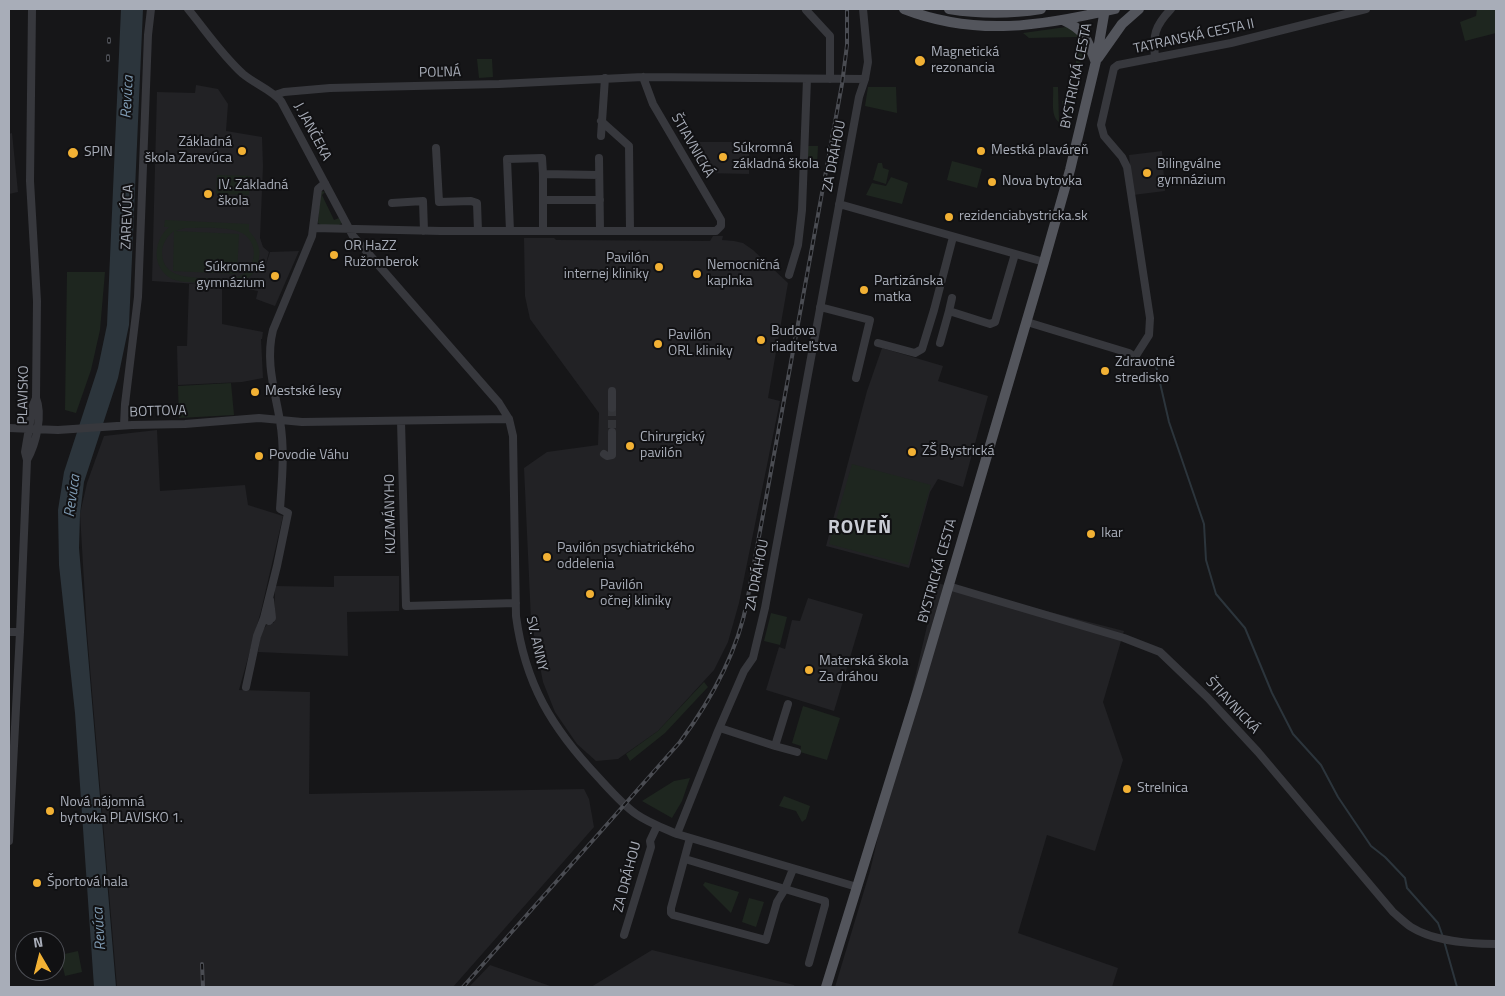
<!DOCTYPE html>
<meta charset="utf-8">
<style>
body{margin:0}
#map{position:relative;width:1505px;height:996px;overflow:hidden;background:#161618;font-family:"Titillium Web",sans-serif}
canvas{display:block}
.frame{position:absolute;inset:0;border:10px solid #a8adb8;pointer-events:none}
.north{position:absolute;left:15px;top:931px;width:50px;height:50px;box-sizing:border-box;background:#111113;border:1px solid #4d4f55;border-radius:50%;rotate:352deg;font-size:14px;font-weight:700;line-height:20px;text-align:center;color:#a8adb8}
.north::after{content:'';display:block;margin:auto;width:18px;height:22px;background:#f2b134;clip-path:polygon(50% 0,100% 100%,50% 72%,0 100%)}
</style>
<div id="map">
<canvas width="1505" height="996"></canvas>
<div class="frame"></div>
<div class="north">N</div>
</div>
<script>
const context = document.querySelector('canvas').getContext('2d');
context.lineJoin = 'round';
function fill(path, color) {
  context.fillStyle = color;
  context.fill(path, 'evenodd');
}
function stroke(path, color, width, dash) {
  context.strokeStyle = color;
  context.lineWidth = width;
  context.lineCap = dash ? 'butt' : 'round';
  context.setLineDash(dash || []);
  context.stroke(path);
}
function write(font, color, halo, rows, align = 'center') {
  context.font = font + ' "Titillium Web",sans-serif';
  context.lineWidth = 4;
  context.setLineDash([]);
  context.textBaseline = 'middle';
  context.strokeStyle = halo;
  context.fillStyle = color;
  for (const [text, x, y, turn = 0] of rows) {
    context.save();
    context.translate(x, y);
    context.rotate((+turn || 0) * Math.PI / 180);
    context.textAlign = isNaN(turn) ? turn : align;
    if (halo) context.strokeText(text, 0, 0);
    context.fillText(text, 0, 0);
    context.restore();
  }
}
const built = new Path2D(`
 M196,85L218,89L228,104L226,131L262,137L263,166L260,238L263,247L269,252L264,271L270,252L299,251L275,306L256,299L258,291L238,287L222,286V324L263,332L262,339H261L263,378L242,382L178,385L177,346H187L189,284H198L152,281L157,92L195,93Z
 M12,133L18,192L9,194V134Z
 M688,142H749V174L705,173Z
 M1162,151L1165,191L1133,195L1129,155Z
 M713,236H723L722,240L734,241L743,243L753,250L788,283L768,398L780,401L739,603L728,642L714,670L658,731L618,759L596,761L577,744L555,712L543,682L531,620L524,468L547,452L598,445L599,413L530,319L525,296L524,238H554L556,240L710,241Z
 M882,348L943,366L938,381L988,396L963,487L938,479L930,492L909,568L826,546L867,391Z
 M157,430L160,491L245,485L248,505L283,516L261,611L239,690L310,692L309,794L584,789L589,799L594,827L453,987H117L87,632L80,514L87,483L104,436Z
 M334,576H399V611L347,612L348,656L258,652L261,633L268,623H274L275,586L334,587Z
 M937,583L1124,631L1103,702L1123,760L1095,851L1047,835L1018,933L1118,968L1112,987H835L870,871Z
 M808,598L863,614L834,711L766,690L779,647L785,649L792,620L800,621Z
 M652,950L794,985L795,987H591Z
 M490,965L553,987H469Z`);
const green = new Path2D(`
 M1477,9H1496V33L1465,41L1460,22L1476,16Z
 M1066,27L1070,28L1080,34L1077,37L1029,38L1023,33Z
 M1082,36L1086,49L1078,68H1076V41Z
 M477,59H492L493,77L479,78Z
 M868,87H896L897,113L865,106Z
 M1053,87H1058L1059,122C1050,116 1054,98 1053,87Z
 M1071,100L1070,115L1063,122L1062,101Z
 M808,146H818L817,165H807Z
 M952,161L982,169L977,188L947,180Z
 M878,163H882L883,168L889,170L886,184L873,180Z
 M217,175L250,176L249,195L216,194Z
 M891,177L908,183L902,204L866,195L872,183L886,186Z
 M322,191L325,192L322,195L334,220L339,218L342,223L339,225H321L318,223L320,193Z
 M165,220L249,224V231C256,238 261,248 259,258C254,289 226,284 203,283C193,282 182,283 172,279C151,268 153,241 169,227H164ZM185,228C200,228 229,226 242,233C262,244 255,275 233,278C224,280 215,278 206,278C188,277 163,278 162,253C162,244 167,236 174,231L173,271L237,274L239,234L175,231Z
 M67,272H105L100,330L91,370L76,413L65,410Z
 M231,383L234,415L179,418L178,386Z
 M852,464L931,485L908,565L829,544Z
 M771,613L787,617L780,645L764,641Z
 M704,682L708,687L665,733L630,761L626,754L658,731Z
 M803,706L840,718L827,760L800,752L801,746L792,743Z
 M690,778L682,801L672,818L642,801L674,781Z
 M784,796L810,806L806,819L802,822L796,811L779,806Z
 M705,882L739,892L731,913L703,885Z
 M749,898L764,902L756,927L742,922Z
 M78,951L82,972L65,976L60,955Z`);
const water = new Path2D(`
 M121,9H143L129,325L118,378L84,482L80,514L79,548L116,987H94L75,713L59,565L58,510L64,472L98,368L107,325Z`);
const stream = new Path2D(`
 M1155,361L1169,422L1204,524L1206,560L1216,594L1245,628L1272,693L1293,734L1321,765L1338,797L1371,846L1385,857L1405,878L1407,888L1438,923L1443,937
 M1444,941L1457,987`);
const minorTunnel = new Path2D(`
 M612,408V432`);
const minor = new Path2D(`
 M188,9C206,31 222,55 243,74C255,84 270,89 281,101L353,236L499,403L509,419L513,436L516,616C525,684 552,728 598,777C610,790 622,804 636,814C649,823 663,828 677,834L857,887
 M806,10L830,36V79
 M1155,58C1153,35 1154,27 1171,9
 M275,95L284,92L330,88L499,84L643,77L865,79
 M601,121L629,146L630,230
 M601,136L605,78
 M436,148L439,202L471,201L477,203L478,231
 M599,158L600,230
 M543,200H600
 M392,203L423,201L424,231
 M839,204L1044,262
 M314,228L441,231H716L721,226V220L653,104L643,77
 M543,230V174L599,175
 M510,231L507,159L542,158L543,174
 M789,275L798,245L802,210L807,79
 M952,298L949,311L990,324L995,322L1015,254
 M820,307L870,320L856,378
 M1027,322L1129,353L1135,357L1149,335L1150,318L1127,167L1122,157L1104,136L1101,125L1114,68L1118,65L1231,43L1366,9
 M878,343L915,353L922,349L934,310L953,237
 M940,343L949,311
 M612,391V408
 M401,421L406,606L516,603
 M124,425L125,404L138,297L148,35L151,9
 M9,428L58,430L132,425L185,424L259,418L302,422L509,419
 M604,454L607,456L612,455V432
 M27,460L25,452L33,405L36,398
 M948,586L1124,638L1160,652L1208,698L1258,752L1393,912C1399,917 1405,923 1411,927C1433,941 1471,944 1496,944
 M264,618L266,620L269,621L272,618L270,600
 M9,632H20
 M246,687L257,636L264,618L277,566L288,513L280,509C282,480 285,450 280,421C275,391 265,361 273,330L312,236L318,189L325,183
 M720,728L775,746L788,704
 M775,746L797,752
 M677,834L718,731L744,671L753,658L765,608L859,97L865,79L868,62L863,9
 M690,838L671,908V913L673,915L766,940L777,902L785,889L793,869
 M9,841L20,632L27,460C36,444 43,415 36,398L37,301L30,181L32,9
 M685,859L825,901V905L809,963
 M624,935L651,847L650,841L657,826`);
const major = new Path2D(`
 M904,9C976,37 1042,26 1115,9
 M949,9C980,14 1010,14 1041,9
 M1063,20C1086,31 1086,38 1095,60
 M1098,58L1122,24L1139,9
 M826,987L918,690L1044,262L1070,170L1096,61L1105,9`);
const rail = new Path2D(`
 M109,42V39
 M108,60V56
 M202,964L203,987
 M463,987L680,742C711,700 737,654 747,602L842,84L847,45V9`);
const markers = [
 [920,61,6,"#f2b134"],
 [242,151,5,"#f2b134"],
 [981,151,5,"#f2b134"],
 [73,153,6,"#f2b134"],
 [723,157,5,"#f2b134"],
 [1147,173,5,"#f2b134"],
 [992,182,5,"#f2b134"],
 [208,194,5,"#f2b134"],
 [949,217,5,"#f2b134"],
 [334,255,5,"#f2b134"],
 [659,267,5,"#f2b134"],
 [697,274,5,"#f2b134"],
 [275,276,5,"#f2b134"],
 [864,290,5,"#f2b134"],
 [761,340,5,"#f2b134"],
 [658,344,5,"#f2b134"],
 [1105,371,5,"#f2b134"],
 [255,392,5,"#f2b134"],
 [630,446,5,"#f2b134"],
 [912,452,5,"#f2b134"],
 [259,456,5,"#f2b134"],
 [1091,534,5,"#f2b134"],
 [547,557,5,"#f2b134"],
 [590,594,5,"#f2b134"],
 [809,670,5,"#f2b134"],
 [1127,789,5,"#f2b134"],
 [50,811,5,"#f2b134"],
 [37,883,5,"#f2b134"]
];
const streetNames = [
 ["TATRANSKÁ CESTA II",1194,37,-12],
 ["POĽNÁ",440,73,-1],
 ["BYSTRICKÁ CESTA",1077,76,-78],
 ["J. JANČEKA",312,132,62],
 ["ŠTIAVNICKÁ",692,146,60],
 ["ZA DRÁHOU",835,156,-79],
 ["ZAREVÚCA",128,217,-88],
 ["PLAVISKO",24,395,-89],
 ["BOTTOVA",158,412,-2],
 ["KUZMÁNYHO",391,514,-91],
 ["BYSTRICKÁ CESTA",938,571,-74],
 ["ZA DRÁHOU",758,575,-79],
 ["SV. ANNY",536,644,77],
 ["ŠTIAVNICKÁ",1232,706,47],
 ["ZA DRÁHOU",628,877,-75]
];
const poiNames = [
 ["Magnetická",931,53],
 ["rezonancia",931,69],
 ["Základná",232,143,"right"],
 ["škola Zarevúca",232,159,"right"],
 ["Súkromná",733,149],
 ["základná škola",733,165],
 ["Mestká plaváreň",991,151],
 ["SPIN",84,153],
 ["Bilingválne",1157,165],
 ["gymnázium",1157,181],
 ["Nova bytovka",1002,182],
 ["IV. Základná",218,186],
 ["škola",218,202],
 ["rezidenciabystricka.sk",959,217],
 ["OR HaZZ",344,247],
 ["Ružomberok",344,263],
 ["Pavilón",649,259,"right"],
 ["internej kliniky",649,275,"right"],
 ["Nemocničná",707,266],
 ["kaplnka",707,282],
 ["Súkromné",265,268,"right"],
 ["gymnázium",265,284,"right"],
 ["Partizánska",874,282],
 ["matka",874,298],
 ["Budova",771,332],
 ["riaditeľstva",771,348],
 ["Pavilón",668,336],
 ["ORL kliniky",668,352],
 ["Zdravotné",1115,363],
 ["stredisko",1115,379],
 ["Mestské lesy",265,392],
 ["Chirurgický",640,438],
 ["pavilón",640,454],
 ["ZŠ Bystrická",922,452],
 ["Povodie Váhu",269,456],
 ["Ikar",1101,534],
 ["Pavilón psychiatrického",557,549],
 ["oddelenia",557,565],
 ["Pavilón",600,586],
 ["očnej kliniky",600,602],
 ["Materská škola",819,662],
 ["Za dráhou",819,678],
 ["Strelnica",1137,789],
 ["Nová nájomná",60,803],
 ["bytovka PLAVISKO 1.",60,819],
 ["Športová hala",47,883]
];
const waterNames = [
 ["Revúca",128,97,-87],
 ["Revúca",73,496,-82],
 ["Revúca",100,929,-94]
];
const districtNames = [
 ["ROVEŇ",860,528]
];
fill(built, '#222225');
fill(green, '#1e261f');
fill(water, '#2c353c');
stroke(stream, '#2c353c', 2);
stroke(minorTunnel, '#333438', 8, [8, 4]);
stroke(minor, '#37383d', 8);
stroke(major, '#53555c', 10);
stroke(rail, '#4a4c52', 4);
stroke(rail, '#111113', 2, [5.5]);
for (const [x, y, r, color] of markers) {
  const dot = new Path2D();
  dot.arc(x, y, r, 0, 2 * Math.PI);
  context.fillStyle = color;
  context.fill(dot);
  stroke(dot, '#111113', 2);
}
write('14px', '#a8adb8', '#111113', streetNames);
write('14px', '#a8adb8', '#111113', poiNames, 'left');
write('italic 15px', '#7f9bb3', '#111113', waterNames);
context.letterSpacing = '1px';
write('bold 19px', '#c9ccd4', '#111113', districtNames);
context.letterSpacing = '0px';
</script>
